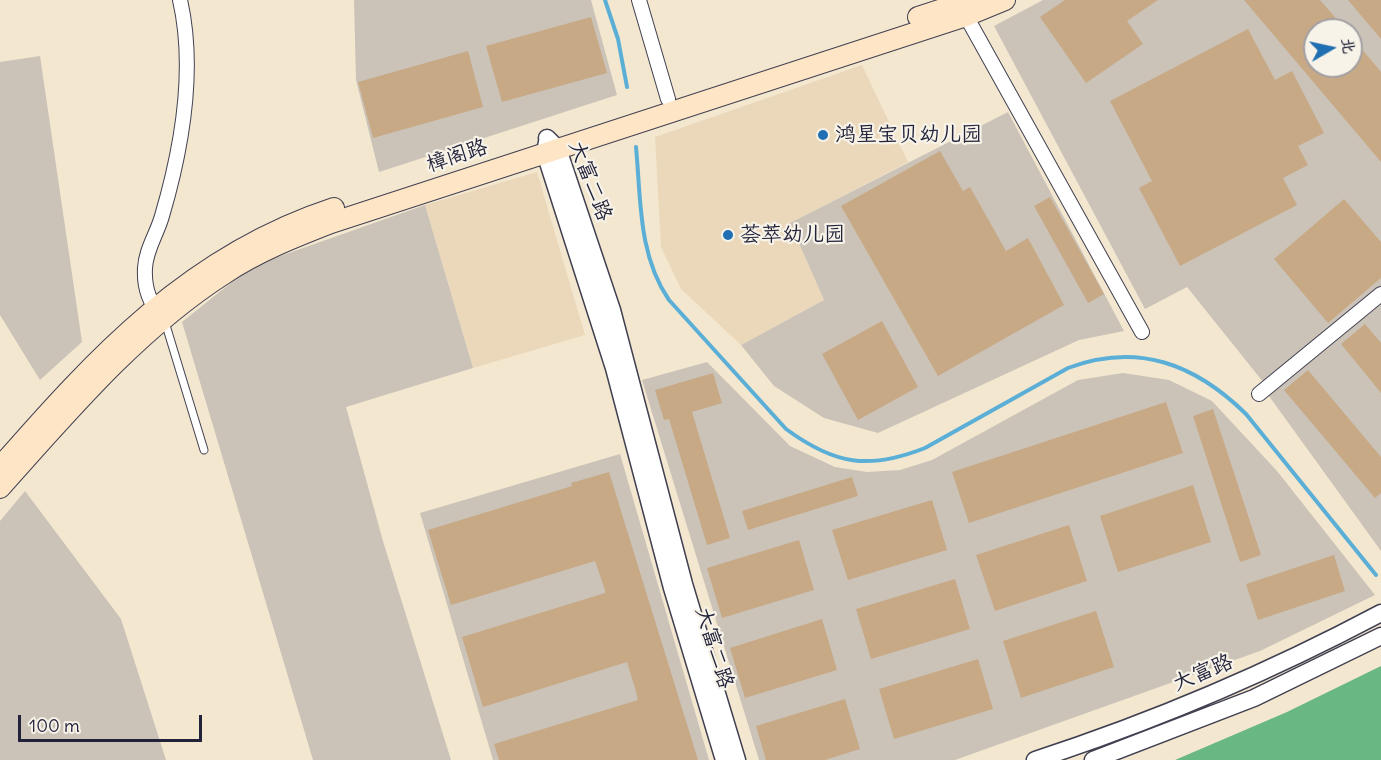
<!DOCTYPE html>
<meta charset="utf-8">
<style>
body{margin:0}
#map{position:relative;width:1381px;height:760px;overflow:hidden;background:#f3e7d0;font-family:Delius,"LXGW WenKai TC",sans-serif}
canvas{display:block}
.north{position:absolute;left:1303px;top:18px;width:60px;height:60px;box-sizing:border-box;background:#f7f3e8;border:2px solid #a29fa3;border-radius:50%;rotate:81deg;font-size:16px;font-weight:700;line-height:24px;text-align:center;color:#22223b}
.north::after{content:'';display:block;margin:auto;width:21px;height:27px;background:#1f6fb2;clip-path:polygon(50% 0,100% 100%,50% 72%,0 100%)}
.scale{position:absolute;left:18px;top:715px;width:184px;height:27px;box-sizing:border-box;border:3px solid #22223b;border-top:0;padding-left:8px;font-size:18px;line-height:21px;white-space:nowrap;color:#22223b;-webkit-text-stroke:4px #f7f3e8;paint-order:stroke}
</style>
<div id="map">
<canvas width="1381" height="760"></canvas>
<div class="north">北</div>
<div class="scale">100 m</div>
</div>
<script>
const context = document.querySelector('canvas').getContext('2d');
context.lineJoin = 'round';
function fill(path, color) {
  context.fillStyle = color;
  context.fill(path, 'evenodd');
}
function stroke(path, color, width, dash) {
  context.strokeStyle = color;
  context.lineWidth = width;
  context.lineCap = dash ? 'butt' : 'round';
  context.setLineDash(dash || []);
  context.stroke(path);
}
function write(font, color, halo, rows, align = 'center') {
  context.font = font + ' Delius,"LXGW WenKai TC",sans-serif';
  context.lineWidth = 4.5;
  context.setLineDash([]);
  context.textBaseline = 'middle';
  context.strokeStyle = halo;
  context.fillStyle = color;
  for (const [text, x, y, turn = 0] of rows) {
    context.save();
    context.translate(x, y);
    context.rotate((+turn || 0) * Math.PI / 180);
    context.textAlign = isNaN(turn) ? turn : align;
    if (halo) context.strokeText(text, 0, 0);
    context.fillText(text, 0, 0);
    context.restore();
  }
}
const built = new Path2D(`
 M862,65L908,162L790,223L824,300L741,345L681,289L661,247L655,137Z
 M537,172L585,335L473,368L425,205Z`);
const industrial = new Path2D(`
 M354,0H591L617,95L379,172L356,80Z
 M1043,0H1381V287L1264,383L1187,287L1145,309L994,26ZM1315,30H1351V66H1315Z
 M40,56L82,342L40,380L0,315V62Z
 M1008,112L1124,331L1079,340L878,433L824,418L774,386L741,345L824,300L790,223Z
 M425,205L473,368L346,407L383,541L451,760H313L182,322L252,266Z
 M1381,304V551L1269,396Z
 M707,362L790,446L835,467L867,472L900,470L932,460L1078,380L1123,373L1169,380L1212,401L1277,471L1375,595L1260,651L955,760H759L642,380Z
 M620,454L709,760H493L420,513Z
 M25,491L121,619L166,760H0V521Z`);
const forest = new Path2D(`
 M1381,666V760H1175L1287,712Z`);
const stream = new Path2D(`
 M605,0L618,39L627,87
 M636,147C641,199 638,255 669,300L786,429C835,465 869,470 925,448L1068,368C1138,342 1195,364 1246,414L1376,575`);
const building = new Path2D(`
 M1065,0H1158L1127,21L1143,44L1086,83L1040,17Z
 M1244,0H1320L1346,30H1315V66H1351V36L1381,72V162Z
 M1348,0H1381V39Z
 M591,17L607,73L502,102L486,46Z
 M1248,29L1275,80L1292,71L1324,133L1298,146L1308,165L1283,178L1297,205L1180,266L1139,188L1152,181L1110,101Z
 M468,51L483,107L373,138L358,82Z
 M940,151L963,191L970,187L1006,251L1028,238L1064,305L938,376L841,206Z
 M1050,197L1104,294L1088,303L1034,206Z
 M1344,199L1381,242V278L1328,323L1274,259Z
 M882,321L918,387L858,420L822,354Z
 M1365,324L1381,343V393L1341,344Z
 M1308,370L1381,457V493L1375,498L1284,390Z
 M713,373L722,403L692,412L730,538L707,545L669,419L664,420L655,390Z
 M1166,402L1183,453L969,523L952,472Z
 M1213,409L1261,555L1240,562L1193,416Z
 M609,472L698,760H499L494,744L638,700L635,688L627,662L483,707L462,637L605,593V590L595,561L451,605L428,530L572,486L571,483Z
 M852,477L858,496L748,530L742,511Z
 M1193,485L1211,542L1118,572L1100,516Z
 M932,500L947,550L848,580L832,530Z
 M1069,525L1087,581L995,611L976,555Z
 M799,540L814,590L722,618L707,568Z
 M1334,555L1345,591L1258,620L1246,584Z
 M955,579L970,629L871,659L856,609Z
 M1096,611L1114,667L1021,698L1003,641Z
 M822,619L837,670L745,698L730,648Z
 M978,659L993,709L894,739L879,689Z
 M845,699L860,749L825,760H766L756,726Z`);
const service = new Path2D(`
 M165,322L204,450`);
const minor = new Path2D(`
 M639,0L668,99
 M966,16L1142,332
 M160,314C148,301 144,286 145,268C146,249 157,234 162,216C182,148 196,70 180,0
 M1259,394L1381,294`);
const tertiary = new Path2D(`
 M547,138L558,149L612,310L684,584L737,760
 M547,142L545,153L614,368L672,588L724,760
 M1035,760C1155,721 1270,672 1381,613
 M1093,760L1254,698L1381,636`);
const secondary = new Path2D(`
 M918,17L970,0
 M0,467C97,356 190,255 334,208
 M0,488C69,411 137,330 224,274C257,252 295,237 331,223L966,16L1005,0`);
const markers = [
 [823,135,6,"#1f6fb2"],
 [728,235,6,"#1f6fb2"]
];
const poiNames = [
 ["鸿星宝贝幼儿园",835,135],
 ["荟萃幼儿园",740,235]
];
const streetNames = [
 ["樟阁路",457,156,-18],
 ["大富二路",590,181,69],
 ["大富二路",714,648,73],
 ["大富路",1203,673,-23]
];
fill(built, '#ebd8ba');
fill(industrial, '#cbc3b8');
fill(forest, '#69b781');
stroke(stream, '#5bafd7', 4);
fill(building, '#c8a986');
stroke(service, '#414051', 9);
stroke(minor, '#414051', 16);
stroke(tertiary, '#414051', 19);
stroke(secondary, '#414051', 22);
stroke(service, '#fff', 7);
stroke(minor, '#fff', 14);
stroke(tertiary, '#fff', 16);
stroke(secondary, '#fde5c5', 20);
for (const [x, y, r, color] of markers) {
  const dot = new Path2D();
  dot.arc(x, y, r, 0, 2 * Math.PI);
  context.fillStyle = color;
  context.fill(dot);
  stroke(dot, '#f7f3e8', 2);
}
write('21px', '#22223b', '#f7f3e8', poiNames, 'left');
write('21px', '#22223b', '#f7f3e8', streetNames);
</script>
